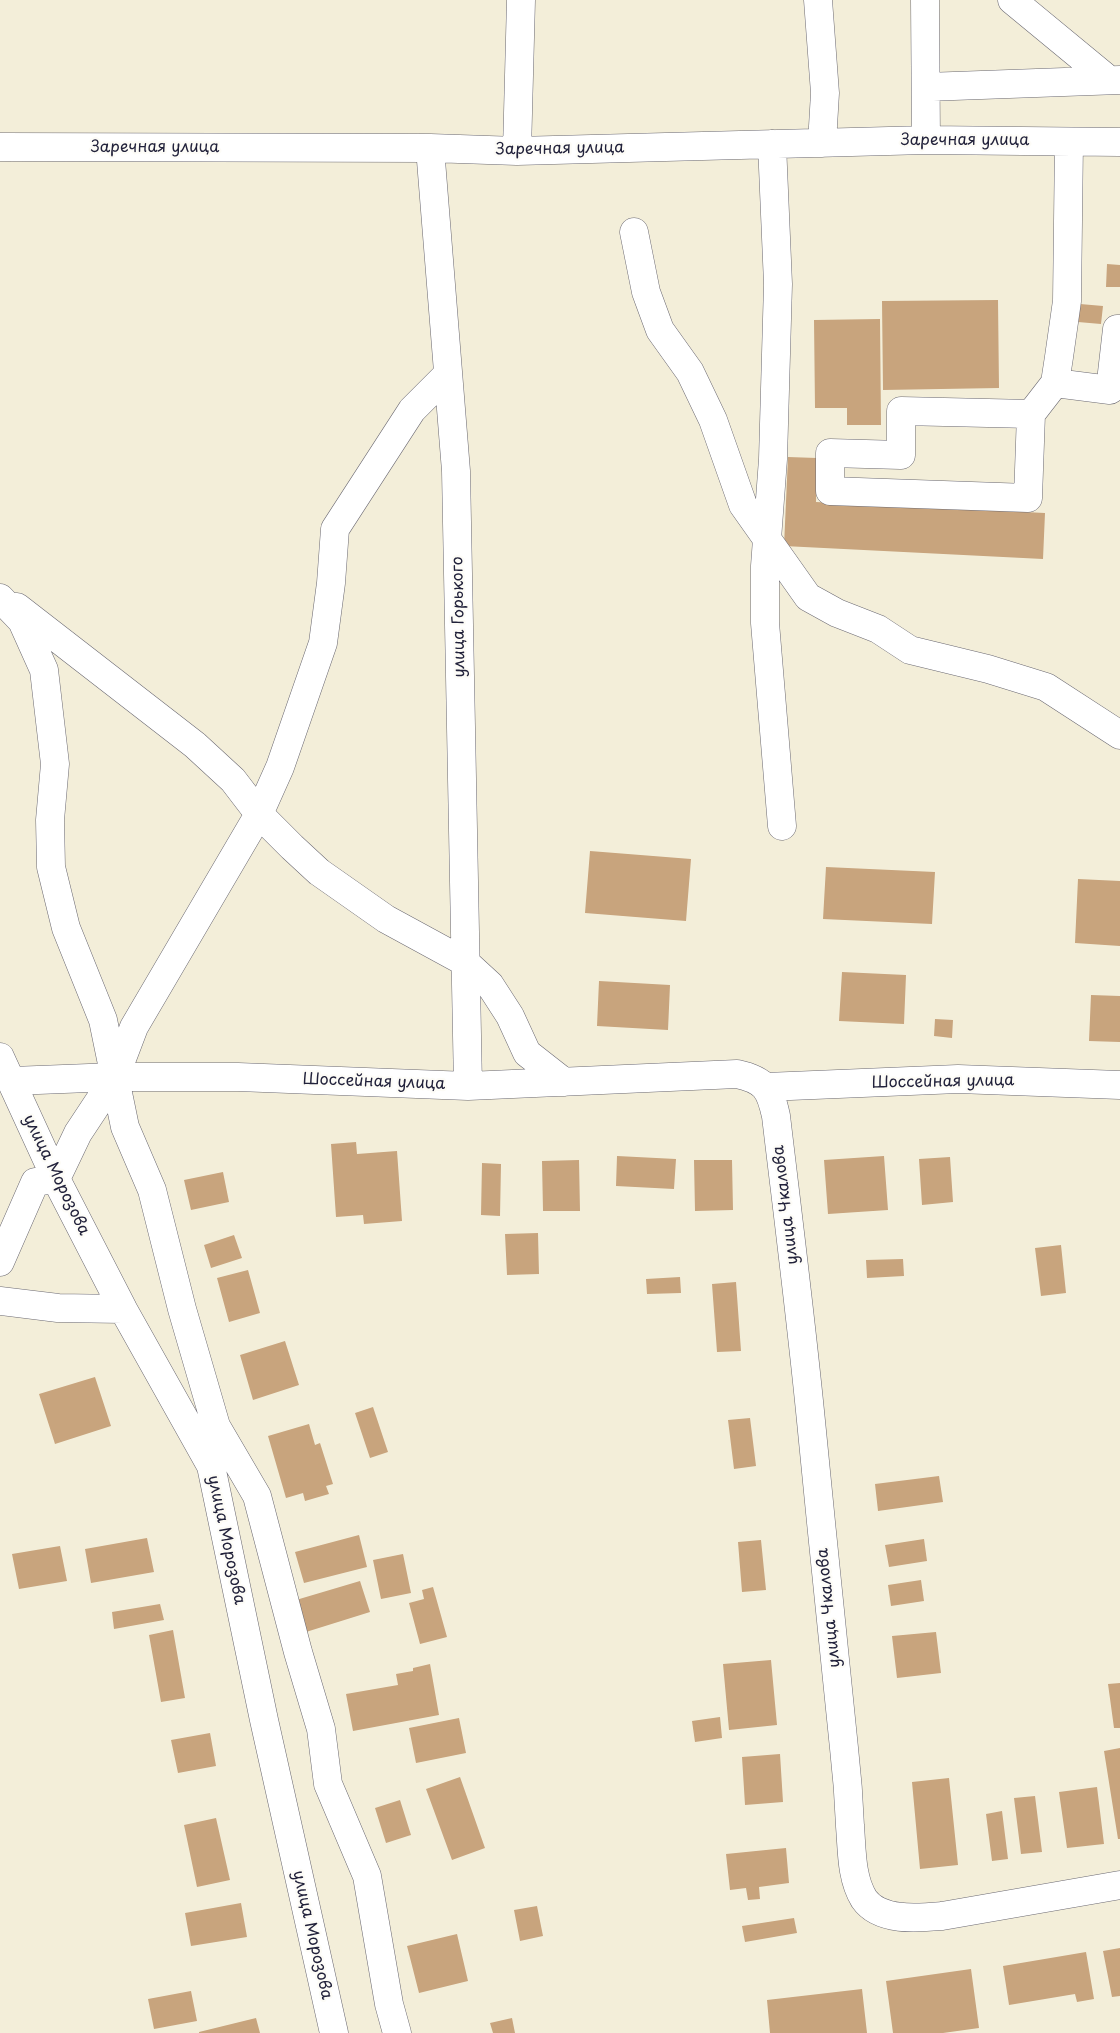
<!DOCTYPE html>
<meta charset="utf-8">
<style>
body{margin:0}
canvas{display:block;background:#f3eed9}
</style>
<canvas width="1120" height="2033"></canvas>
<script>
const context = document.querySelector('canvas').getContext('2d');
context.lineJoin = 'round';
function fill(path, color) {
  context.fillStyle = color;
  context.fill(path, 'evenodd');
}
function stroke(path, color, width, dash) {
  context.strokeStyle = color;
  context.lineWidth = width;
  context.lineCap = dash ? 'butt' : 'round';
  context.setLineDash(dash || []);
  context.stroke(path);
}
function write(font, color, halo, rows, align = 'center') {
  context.font = font + ' "Playpen Sans",sans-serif';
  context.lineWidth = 4.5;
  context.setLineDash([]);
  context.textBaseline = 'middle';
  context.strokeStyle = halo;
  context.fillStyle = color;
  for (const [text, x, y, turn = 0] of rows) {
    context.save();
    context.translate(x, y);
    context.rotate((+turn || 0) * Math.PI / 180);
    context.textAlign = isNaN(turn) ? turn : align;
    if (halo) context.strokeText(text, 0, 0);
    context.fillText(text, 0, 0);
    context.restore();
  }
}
const building = new Path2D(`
 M1107,264L1120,265V287H1106Z
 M998,300L999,388L883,390L882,301Z
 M1080,304L1103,306L1101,324L1078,322Z
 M880,319L881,425H847V408H815L814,320Z
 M788,457L817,458L816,502L1045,513L1043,559L784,546Z
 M590,851L691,859L686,921L585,913Z
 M826,867L935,872L932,924L823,919Z
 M1078,879L1120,881V946L1075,943Z
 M842,972L906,975L904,1024L839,1021Z
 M599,981L670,985L668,1030L597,1026Z
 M1091,995L1120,996V1042L1089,1041Z
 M935,1019L953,1020L952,1038L934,1036Z
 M356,1142L357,1154L397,1151L402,1221L364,1224L363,1215L336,1217L331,1144Z
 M617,1156L676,1159L674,1189L616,1186Z
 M884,1156L888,1210L828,1214L824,1160Z
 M950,1157L953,1202L922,1205L919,1159Z
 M579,1160L580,1211H543L542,1161Z
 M694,1160H732L733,1210L695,1211Z
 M482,1163L501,1164L500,1216L481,1215Z
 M223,1172L229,1202L191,1210L184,1180Z
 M538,1233L539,1274L507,1275L505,1234Z
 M234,1235L242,1258L211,1268L204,1245Z
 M1061,1245L1066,1293L1041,1296L1035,1248Z
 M903,1259L904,1276L867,1278L866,1260Z
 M248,1270L260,1313L229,1322L217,1278Z
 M680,1277L681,1293L647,1294L646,1279Z
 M736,1282L741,1351L717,1352L712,1284Z
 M285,1341L299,1385L253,1400L240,1355Z
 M95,1377L111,1426L55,1444L39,1394Z
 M373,1407L388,1452L370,1458L355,1413Z
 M750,1418L756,1466L734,1469L728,1420Z
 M309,1424L315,1445L320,1443L333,1484L326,1486L329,1494L305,1501L303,1493L286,1498L268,1436Z
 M939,1476L943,1502L878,1511L875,1484Z
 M359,1535L367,1567L304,1583L295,1552Z
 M147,1538L154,1572L91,1583L85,1549Z
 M924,1539L927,1561L889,1567L885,1545Z
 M761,1540L766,1590L742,1592L738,1542Z
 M60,1546L67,1581L19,1589L12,1554Z
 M403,1554L411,1593L381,1599L373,1560Z
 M921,1580L924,1601L891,1606L888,1585Z
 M360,1581L370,1612L306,1632L296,1600Z
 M433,1587L447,1637L420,1644L409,1603L424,1599L422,1590Z
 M160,1604L164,1620L114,1629L112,1612Z
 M173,1630L185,1698L161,1702L149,1635Z
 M936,1632L941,1673L897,1678L892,1636Z
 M771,1660L777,1725L729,1730L723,1664Z
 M430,1664L439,1715L353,1731L346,1694L398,1685L396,1674L413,1671V1668Z
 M1120,1683V1728H1114L1108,1684Z
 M720,1717L722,1738L695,1742L692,1721Z
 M459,1718L466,1753L416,1763L409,1728Z
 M210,1733L216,1766L178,1773L171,1740Z
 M1120,1748V1839H1118L1104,1751Z
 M780,1754L783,1802L745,1805L742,1757Z
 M460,1777L485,1848L452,1860L426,1789Z
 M949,1778L958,1865L920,1869L912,1782Z
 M1097,1787L1104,1844L1067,1848L1059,1792Z
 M1035,1796L1042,1852L1021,1854L1014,1798Z
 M400,1800L411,1835L386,1843L375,1808Z
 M1002,1811L1008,1859L992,1861L986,1814Z
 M216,1818L230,1880L197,1887L184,1825Z
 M786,1848L789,1883L759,1887L760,1899L748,1900L746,1888L730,1890L726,1854Z
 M241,1903L247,1937L191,1946L185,1913Z
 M537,1906L543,1936L520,1941L514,1910Z
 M794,1918L797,1933L745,1942L742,1926Z
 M457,1934L468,1981L419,1993L407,1946Z
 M1120,1948V1996L1112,1997L1103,1951Z
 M1086,1952L1094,1999L1077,2002L1075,1994L1009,2005L1003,1966Z
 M971,1969L979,2028L943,2033H893L886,1981Z
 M862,1989L867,2033H770L767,2000Z
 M191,1991L197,2021L154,2029L148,1999Z
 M256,2018L260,2033H199V2032Z
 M512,2018L515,2033H493L490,2023Z`);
const minor = new Path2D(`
 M818,0L825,93L822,143
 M925,0L926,140
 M1012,0L1109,80
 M926,87L1120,80
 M772,144L778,284L773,459L765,566V623L782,826
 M0,147L430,148L517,151L926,140L1120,142
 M430,148L456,471L468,1086
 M517,151L521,0
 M634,232L646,292L660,330L690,372L713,420L743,505L808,597L837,613L878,629L910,650L988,669L1046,687L1120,735
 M1055,383L1110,390L1117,329H1120
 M1031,414L1028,498L830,491V453L901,455V411L1031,414L1055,383L1059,357L1067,301L1069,142
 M0,598L22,621L44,670L55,764L50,820L51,867L66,928L103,1020L125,1127L152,1190L182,1309L216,1426L257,1496L298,1652L321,1729L328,1784L367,1876L389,2004L397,2033
 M17,607L195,745L233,780L259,814L292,847L319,872L386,919L465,962L490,985L510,1016L527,1053L564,1082
 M0,1057L56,1179L123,1309L211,1466L264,1720L334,2033
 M12,1081L115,1077H238L468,1086L737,1074C765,1080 770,1089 776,1116C788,1217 801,1319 811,1421C822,1530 832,1639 844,1748C847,1774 849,1800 850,1826C852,1850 851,1878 864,1899C880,1922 919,1918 942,1916L1120,1885
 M766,1087L958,1079L1120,1085
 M0,1262L35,1182L56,1179L78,1133L115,1077L134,1027L259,814L280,767L323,643L331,583L335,529L412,410L448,374
 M0,1301L58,1308L123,1309`);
const streetNames = [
 ["Заречная улица",965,141],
 ["Заречная улица",155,148],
 ["Заречная улица",560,149,-1],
 ["улица Горького",459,617,-91],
 ["Шоссейная улица",374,1082,2],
 ["Шоссейная улица",943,1082,-1],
 ["улица Морозова",56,1175,64],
 ["улица Чкалова",786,1205,-97],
 ["улица Морозова",226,1540,78],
 ["улица Чкалова",829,1608,-96],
 ["улица Морозова",312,1935,77]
];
fill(building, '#c8a47d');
stroke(minor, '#6b6972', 29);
stroke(minor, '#fff', 28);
write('16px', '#22223b', '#fdfcf7', streetNames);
</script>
